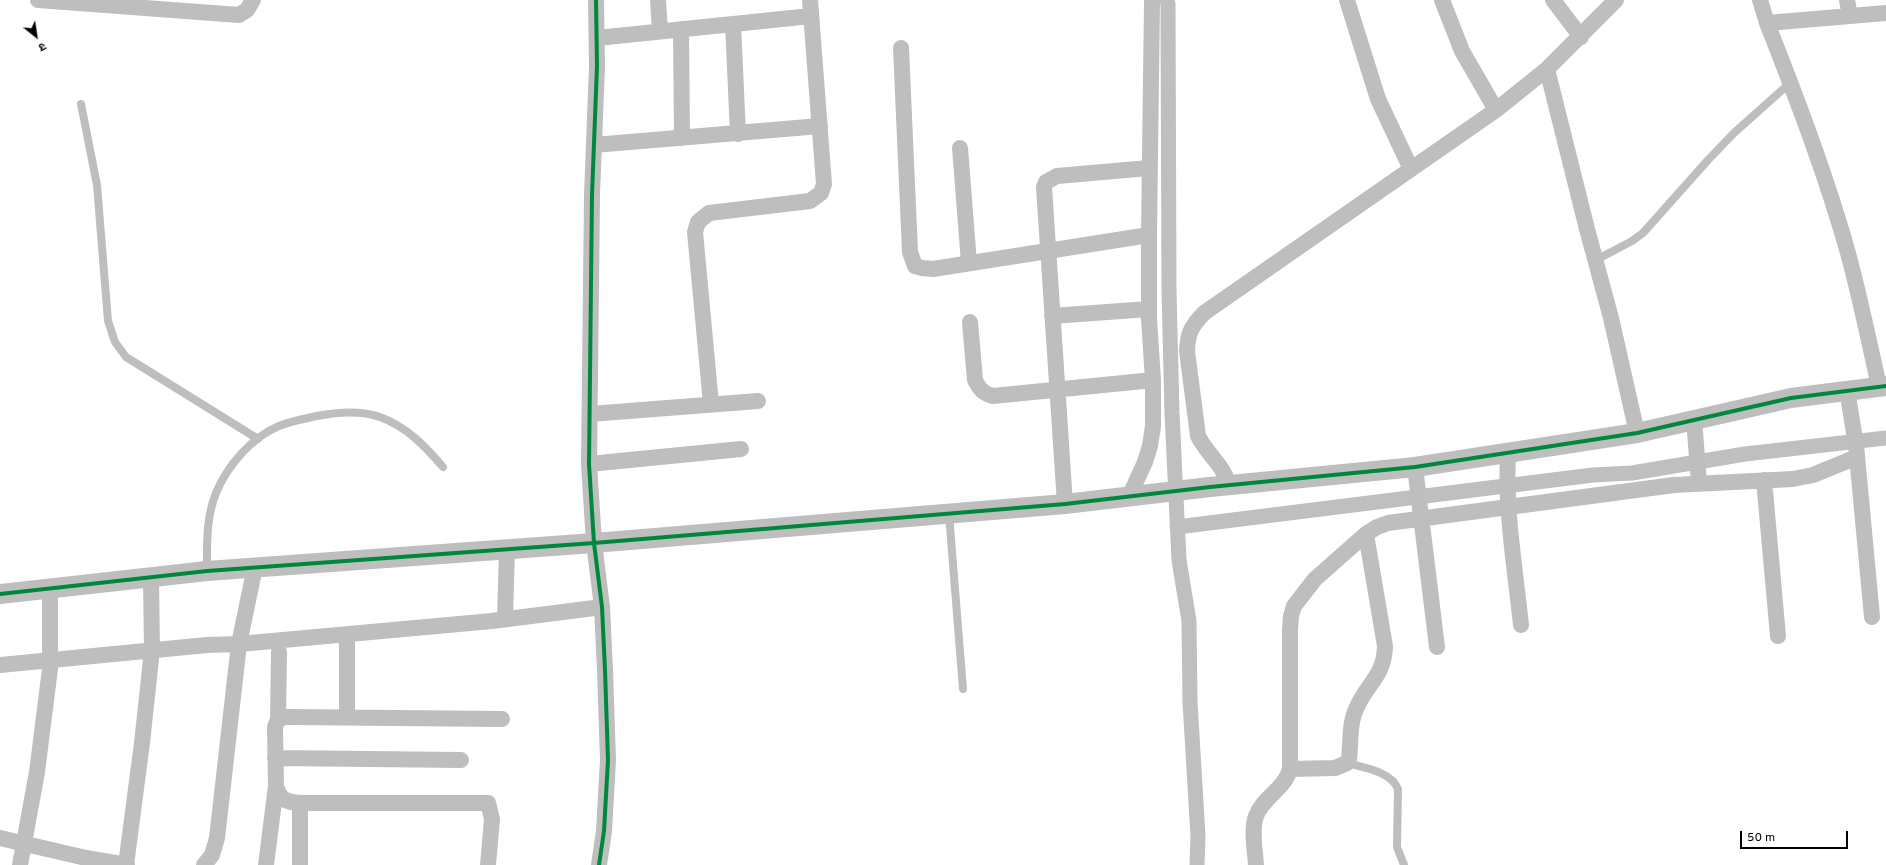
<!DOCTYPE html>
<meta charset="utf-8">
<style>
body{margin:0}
#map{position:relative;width:1886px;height:865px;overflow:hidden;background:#fff;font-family:Overpass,"Noto Sans Devanagari",sans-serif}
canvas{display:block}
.north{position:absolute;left:16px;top:16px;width:40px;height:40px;-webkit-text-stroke:3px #fff;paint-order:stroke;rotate:150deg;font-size:11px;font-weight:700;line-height:16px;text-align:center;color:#000}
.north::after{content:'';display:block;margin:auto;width:14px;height:18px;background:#000;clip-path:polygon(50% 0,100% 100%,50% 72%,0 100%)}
.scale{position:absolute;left:1740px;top:831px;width:108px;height:18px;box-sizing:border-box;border:2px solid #000;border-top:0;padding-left:5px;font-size:12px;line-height:14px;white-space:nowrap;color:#000;-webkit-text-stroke:3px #fff;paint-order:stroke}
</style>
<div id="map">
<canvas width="1886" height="865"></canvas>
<div class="north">उ</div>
<div class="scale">50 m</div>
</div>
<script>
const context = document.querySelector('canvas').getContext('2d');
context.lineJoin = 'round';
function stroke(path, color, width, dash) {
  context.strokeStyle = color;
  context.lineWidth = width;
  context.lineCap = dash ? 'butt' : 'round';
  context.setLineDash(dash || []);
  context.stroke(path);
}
const canal = new Path2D(`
 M1167,0L1168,4L1169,291L1172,413L1179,560L1189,621L1190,702L1198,836L1197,865
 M1177,527L1593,475L1632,473L1745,454L1886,438`);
const service = new Path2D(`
 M81,104L97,185L108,321L115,342L126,357L258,439
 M1596,260L1632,241L1643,233L1708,160L1734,133L1791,82
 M949,514L963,689
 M207,571C207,544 206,518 216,493C227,466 252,437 279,426C291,421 304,419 317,416C338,412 360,410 380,417C407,427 425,446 443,467
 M1347,763C1364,768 1391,771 1398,789L1397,847L1404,865`);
const minor = new Path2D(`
 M38,0L239,15L247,10L253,0
 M596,0L597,66L592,195L589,464L594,543L602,607L605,670L608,760L604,831L599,865
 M658,0L660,31
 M1347,0L1378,99L1411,169
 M1442,0L1462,51L1496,110
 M1553,0L1581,37
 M1616,0L1547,69L1587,229L1611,318L1637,433
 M1760,0L1767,23
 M1847,0L1850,16
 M733,24L738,134
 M681,29L682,138
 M597,38L811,16
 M901,48L910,252L915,266L922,268L933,269L1149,235
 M594,145L820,126
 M960,148L969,263
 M1052,316L1149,309
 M970,322L975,380C980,390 983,393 993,396L1153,380
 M1879,386C1869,342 1860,297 1848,253C1826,175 1797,99 1767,23L1886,13
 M1847,390L1856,445L1872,617
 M711,404L695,232L698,222L709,213L810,201L821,193L824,184L810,0
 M590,414L758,401
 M1694,419L1699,483
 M1508,454C1505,510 1515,568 1521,625
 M589,464L741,449
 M1415,467L1437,647
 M1764,480L1778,636
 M1229,485C1224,466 1207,454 1198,436L1187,351C1188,332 1191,327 1204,313L1496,110L1547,69
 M1129,497L1145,462L1150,446L1153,426V380L1149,319V235L1152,0
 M1065,504L1044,187L1046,182L1057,176L1149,168
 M505,619L507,549
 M0,665L207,645L239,644L492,621L602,607
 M347,716V634
 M278,720L279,652
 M275,758L461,760
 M1290,769L1335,768L1347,763L1349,759C1351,742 1349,722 1357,707C1368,682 1384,677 1385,646L1366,534
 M300,803V865
 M0,838L86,858L127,865
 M20,865L37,772L50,669V588
 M126,865L142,743L152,650L151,577
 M204,865L212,855L217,838L239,644L255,567
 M266,865L276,786
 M488,865L492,819L488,803H300C286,802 280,800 276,786L275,728C276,720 281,717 288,717L502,719
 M1256,865C1255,850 1251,830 1256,816C1263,797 1285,789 1290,769V630L1291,616L1294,606L1315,579L1366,534L1377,527L1388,523L1674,485L1793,479L1813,475L1857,457`);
const tertiary = new Path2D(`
 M0,594L207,571L594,543L1065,504L1210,487L1415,467L1637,433L1791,398L1886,386`);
const cycleway = new Path2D(`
 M596,0L597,66L592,195L589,464L594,543L602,607L605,670L608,760L604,831L599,865
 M0,594L207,571L594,543L1065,504L1210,487L1415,467L1637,433L1791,398L1886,386`);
stroke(canal, '#bfbfbf', 15);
stroke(service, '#bebebe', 8);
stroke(minor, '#bebebe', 16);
stroke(tertiary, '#bebebe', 20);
stroke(cycleway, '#00873e', 4);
</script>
